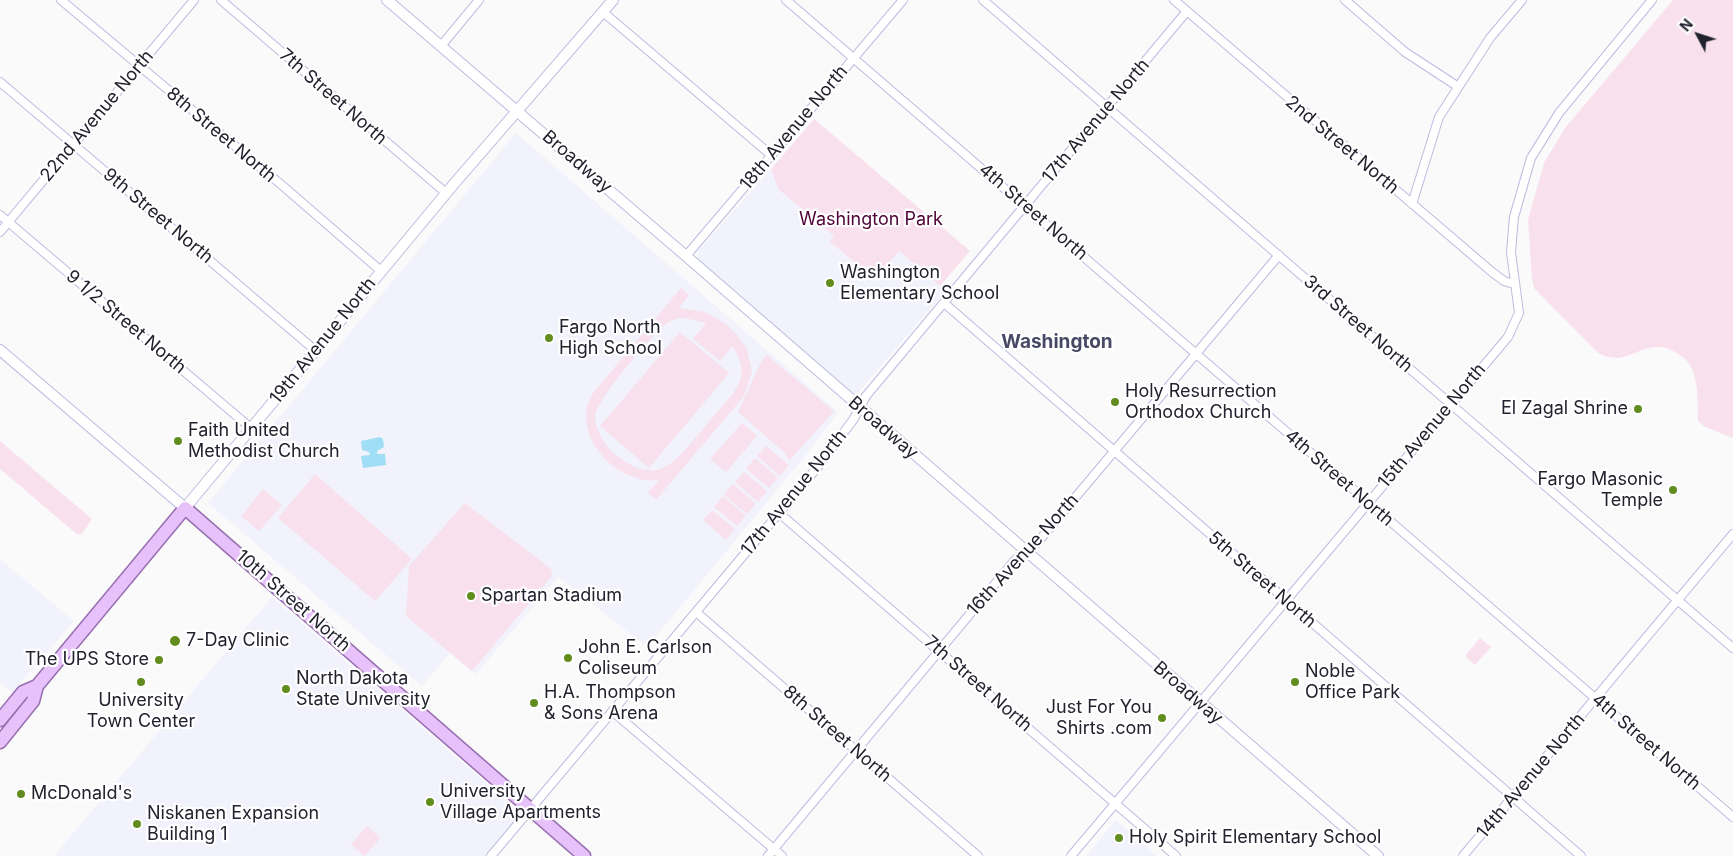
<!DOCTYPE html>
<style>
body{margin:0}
#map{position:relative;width:1733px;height:856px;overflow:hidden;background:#fafafa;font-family:Inter,sans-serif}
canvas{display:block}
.north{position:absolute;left:1673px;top:10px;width:50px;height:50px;-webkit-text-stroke:4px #fff;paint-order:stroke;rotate:310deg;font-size:14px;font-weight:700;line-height:20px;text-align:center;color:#22222f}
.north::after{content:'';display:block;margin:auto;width:18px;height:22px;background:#22222f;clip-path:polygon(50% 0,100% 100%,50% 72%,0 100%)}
</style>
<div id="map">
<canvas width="1733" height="856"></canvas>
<div class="north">N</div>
</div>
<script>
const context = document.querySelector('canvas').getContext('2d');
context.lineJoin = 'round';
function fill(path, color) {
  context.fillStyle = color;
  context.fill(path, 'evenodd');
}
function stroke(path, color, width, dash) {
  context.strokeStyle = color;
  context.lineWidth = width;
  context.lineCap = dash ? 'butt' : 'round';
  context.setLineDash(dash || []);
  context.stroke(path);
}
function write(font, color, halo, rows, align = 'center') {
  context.font = font + ' Inter,sans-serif';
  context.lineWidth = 4.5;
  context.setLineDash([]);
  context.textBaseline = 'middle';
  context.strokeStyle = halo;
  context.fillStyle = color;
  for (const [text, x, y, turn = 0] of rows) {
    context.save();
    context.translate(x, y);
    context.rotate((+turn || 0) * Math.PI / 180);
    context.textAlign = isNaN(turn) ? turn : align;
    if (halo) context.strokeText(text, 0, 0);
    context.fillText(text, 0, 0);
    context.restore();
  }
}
const built = new Path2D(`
 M516,133L838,412L810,450L647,647L558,577L476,674L450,653L422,686L208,503Z
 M771,169L778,189L835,236L830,242L874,279L899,251L945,291L857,394L852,393L698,261V251Z
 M0,559L74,621L12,693L0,683Z
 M272,597L522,814L487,856H54Z
 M1116,820L1157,856H1086Z`);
const green = new Path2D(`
 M1673,0H1733V438L1705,427L1698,421C1697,397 1701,364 1675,352C1666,347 1659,346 1649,348C1627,354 1621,364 1598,353L1534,288L1532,279L1528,220L1544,163L1565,128Z
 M814,119L970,251L940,286L899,251L875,279L830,242L834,236L778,189L771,169Z
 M681,288L689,295L679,308L705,312L726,324L736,334L747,349L752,372L744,396L656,500L648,493L659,480C625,485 585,451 586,415C586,407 590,400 593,393ZM685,318L706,323L693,339L720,361L733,346C742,362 746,376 734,392C722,406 710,421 697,436C672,466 655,486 616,455C605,446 595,430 595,416C596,400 653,334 667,323C673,319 678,318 685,318Z
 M680,332L729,373L649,468L600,426Z
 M767,355L834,411L789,461L786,454L738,412L761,362Z
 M742,423L757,436L726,472L710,459Z
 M0,441L92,519L82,534L78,535L0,469Z
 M766,446L789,465L780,476L757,456Z
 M755,458L778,478L769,488L746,469Z
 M744,472L767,491L758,502L735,482Z
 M315,474L412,559L375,601L278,518Z
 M733,484L756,504L747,514L724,495Z
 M263,489L282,505L259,531L241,516Z
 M723,496L746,516L737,526L714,507Z
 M465,503L551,569L552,576L472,671L406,616L409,566Z
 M712,510L735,529L726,540L703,520Z
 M1480,638L1491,647L1475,665L1465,656Z
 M367,826L380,838L365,856L351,845Z`);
const water = new Path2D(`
 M380,437L383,439L384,447L377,451V454H385L386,465L363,468L361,456L370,455L369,452L362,450L361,441Z`);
const minor = new Path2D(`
 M61,0L284,187L381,271
 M221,0L446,193
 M786,0L1733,817
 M983,0L1733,648
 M1174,0L1492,272L1504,281L1514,284
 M1345,0L1405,52L1457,86
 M603,12L771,155
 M441,46L479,0
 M0,82L316,351
 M1412,204L1439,117L1490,38L1522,0
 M0,215L252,429
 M0,232L194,0
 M686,256L903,0
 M944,303L1581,856
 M779,513L1176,856
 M696,612L978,856
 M612,711L782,856
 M491,856L821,463L853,420L866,396L1187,11
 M768,856L1015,560L1037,543L1279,255
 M1071,856L1508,337L1519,313L1511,252L1514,217L1531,158L1559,113L1652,0
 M1463,856L1733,534`);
const tertiary = new Path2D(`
 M387,0L686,256L1378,856
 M0,350L185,508L453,185L613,0`);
const primary = new Path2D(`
 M0,720L23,692L37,686
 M0,742L33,701L37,686L185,508L584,856`);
const markers = [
 [830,283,5,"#618d1f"],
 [549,338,5,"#618d1f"],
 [1115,402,5,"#618d1f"],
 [1638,409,5,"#618d1f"],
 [178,441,5,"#618d1f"],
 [1673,490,5,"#618d1f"],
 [471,596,5,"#618d1f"],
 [175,641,6,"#618d1f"],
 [568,658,5,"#618d1f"],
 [159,660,5,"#618d1f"],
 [141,682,5,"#618d1f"],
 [1295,682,5,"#618d1f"],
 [286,689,5,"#618d1f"],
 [534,703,5,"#618d1f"],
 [1162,718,5,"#618d1f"],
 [21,794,5,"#618d1f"],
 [430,802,5,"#618d1f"],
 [137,824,5,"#618d1f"],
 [1119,838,5,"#618d1f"]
];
const streetNames = [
 ["7th Street North",333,97,41],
 ["22nd Avenue North",97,116,-50],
 ["17th Avenue North",1096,121,-50],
 ["18th Avenue North",794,128,-50],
 ["8th Street North",221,135,40],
 ["2nd Street North",1342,145,40],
 ["Broadway",577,162,41],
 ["4th Street North",1033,212,41],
 ["9th Street North",158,216,40],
 ["9 1/2 Street North",126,322,40],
 ["3rd Street North",1358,324,41],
 ["19th Avenue North",323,341,-51],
 ["15th Avenue North",1432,426,-50],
 ["Broadway",883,428,41],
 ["4th Street North",1339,478,41],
 ["17th Avenue North",794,493,-51],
 ["16th Avenue North",1023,555,-48],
 ["5th Street North",1262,580,41],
 ["10th Street North",293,601,41],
 ["7th Street North",978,684,41],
 ["Broadway",1188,693,41],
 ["8th Street North",837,734,41],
 ["4th Street North",1646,742,41],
 ["14th Avenue North",1531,776,-50]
];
const parkNames = [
 ["Washington Park",871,220]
];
const poiNames = [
 ["Washington",840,273],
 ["Elementary School",840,294],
 ["Fargo North",559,328],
 ["High School",559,349],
 ["Holy Resurrection",1125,392],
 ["Orthodox Church",1125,413],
 ["El Zagal Shrine",1628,409,"right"],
 ["Faith United",188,431],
 ["Methodist Church",188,452],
 ["Fargo Masonic",1663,480,"right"],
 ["Temple",1663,501,"right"],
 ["Spartan Stadium",481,596],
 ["7-Day Clinic",186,641],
 ["John E. Carlson",578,648],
 ["Coliseum",578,669],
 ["The UPS Store",149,660,"right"],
 ["Noble",1305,672],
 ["Office Park",1305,693],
 ["North Dakota",296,679],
 ["State University",296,700],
 ["H.A. Thompson",544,693],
 ["& Sons Arena",544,714],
 ["University",141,701,"center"],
 ["Town Center",141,722,"center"],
 ["Just For You",1152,708,"right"],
 ["Shirts .com",1152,729,"right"],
 ["University",440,792],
 ["Village Apartments",440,813],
 ["McDonald's",31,794],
 ["Niskanen Expansion",147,814],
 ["Building 1",147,835],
 ["Holy Spirit Elementary School",1129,838]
];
const neighbourhoodNames = [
 ["Washington",1057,342]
];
fill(built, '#f1f2fb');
fill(green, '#f8e1ed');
fill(water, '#9fdef4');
stroke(minor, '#bbbcdf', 10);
stroke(tertiary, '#bbbcdf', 12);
stroke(primary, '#986fb0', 15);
stroke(minor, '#fff', 8);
stroke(tertiary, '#fff', 10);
stroke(primary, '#e7c2fa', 12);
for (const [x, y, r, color] of markers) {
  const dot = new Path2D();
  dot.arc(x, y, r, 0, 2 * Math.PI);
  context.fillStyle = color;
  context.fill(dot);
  stroke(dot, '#fff', 2);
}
write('18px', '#22222f', '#fff', streetNames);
write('18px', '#4e0237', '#fff', parkNames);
write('18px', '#22222f', '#fff', poiNames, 'left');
write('bold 19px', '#484966', '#fff', neighbourhoodNames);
</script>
